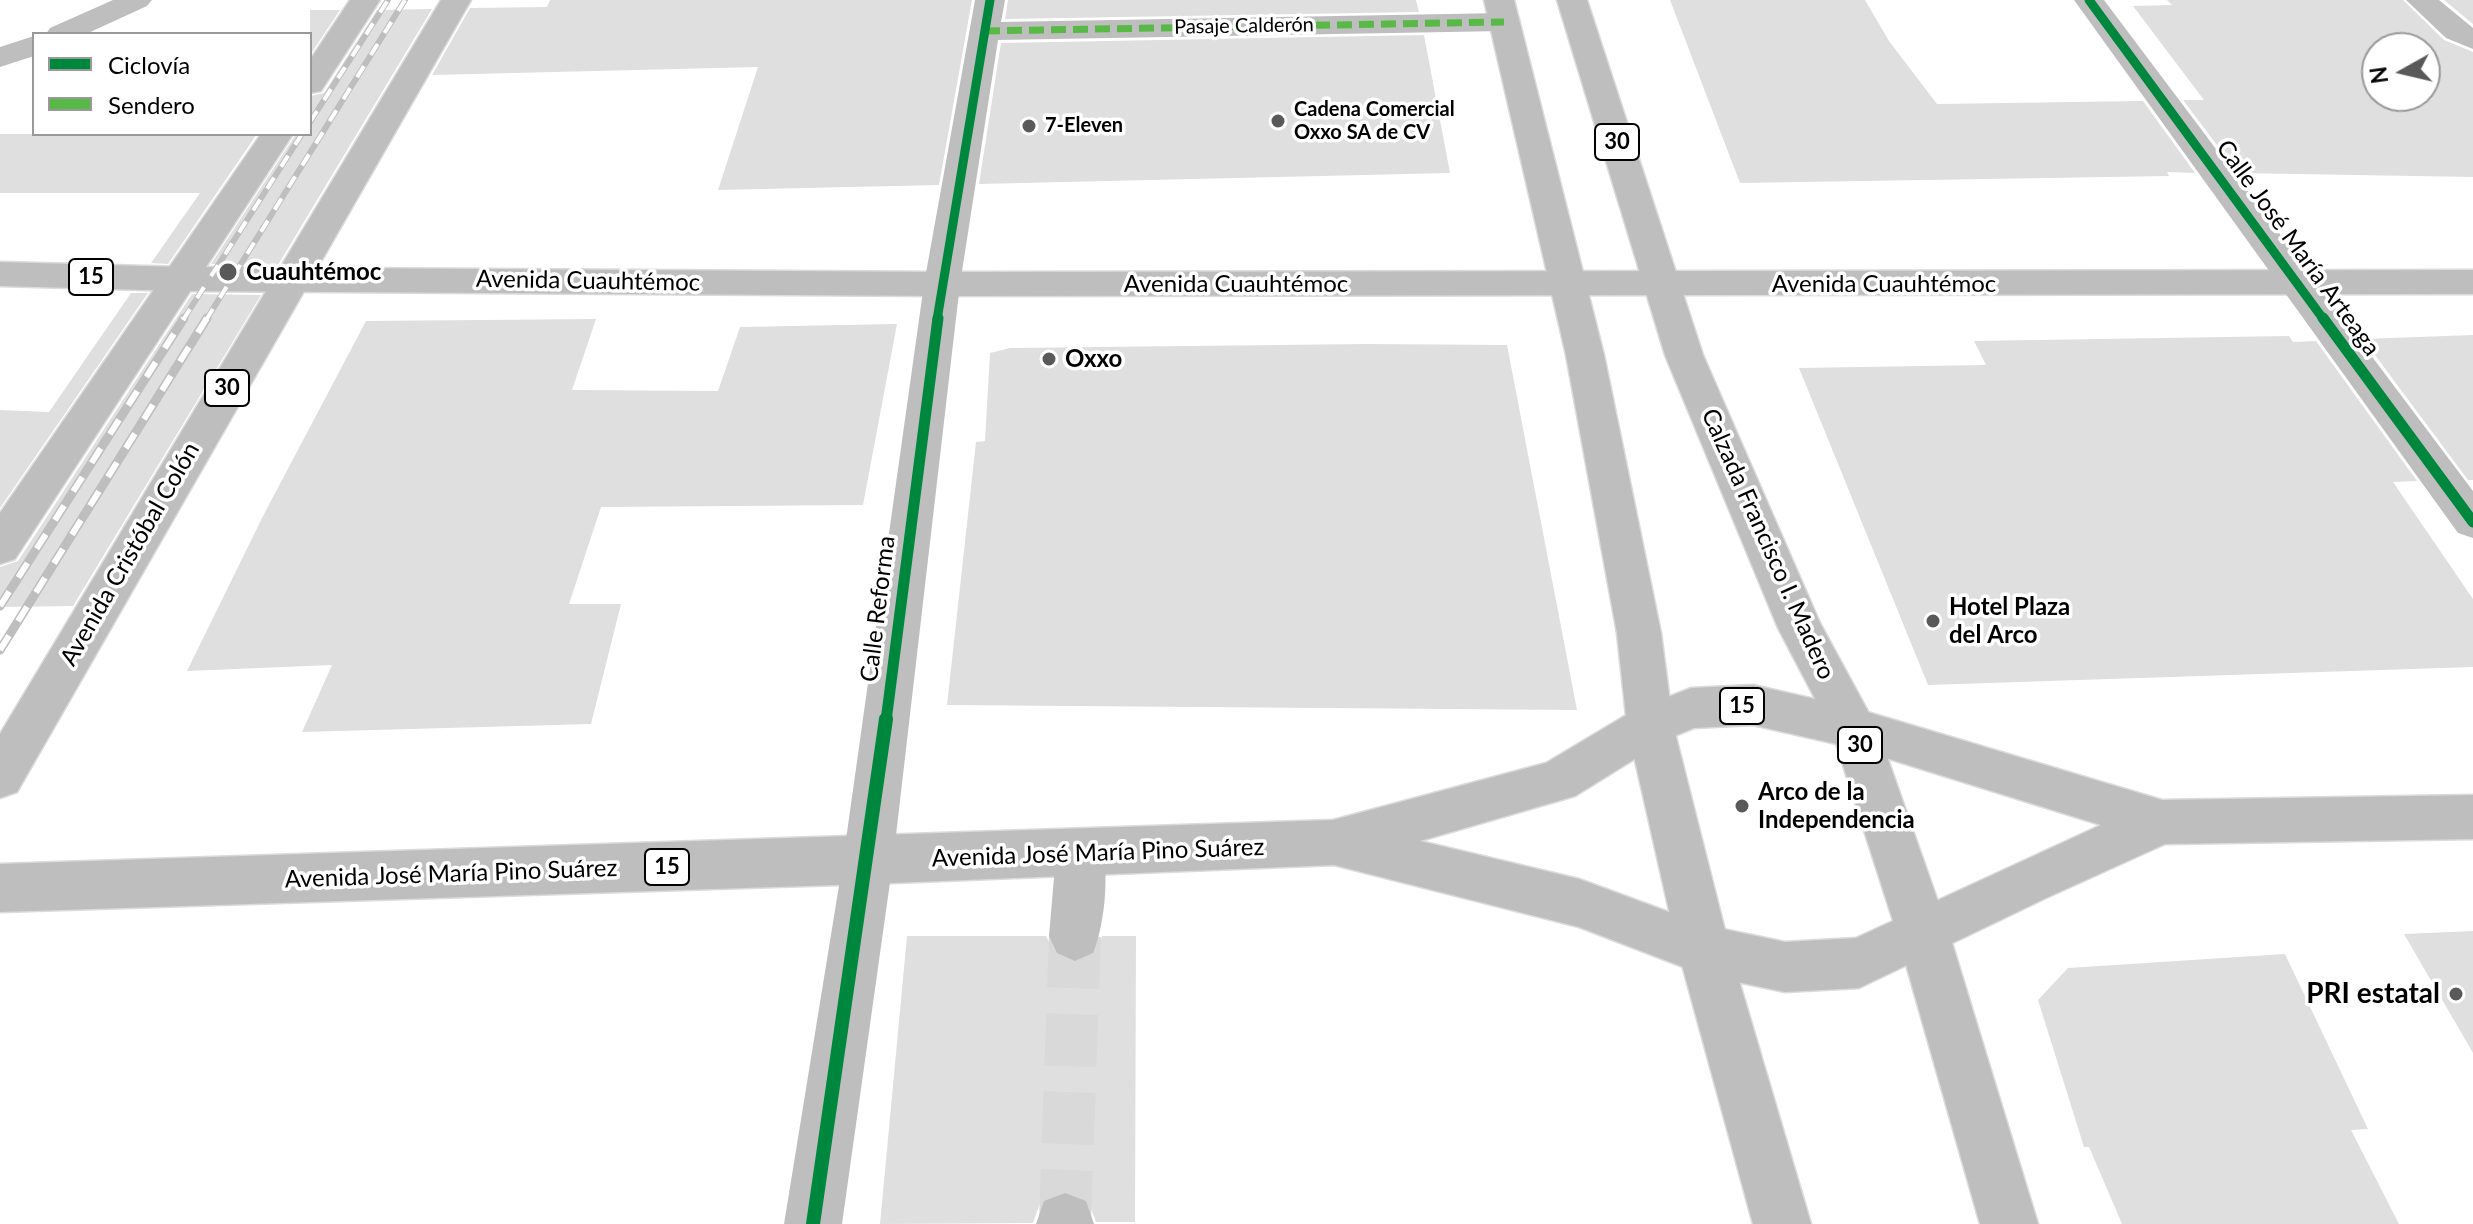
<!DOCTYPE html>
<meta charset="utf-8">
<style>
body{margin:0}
#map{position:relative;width:2473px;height:1224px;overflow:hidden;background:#fff;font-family:Lato,sans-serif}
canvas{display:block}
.legend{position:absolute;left:32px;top:32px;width:280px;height:104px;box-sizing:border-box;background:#fff;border:2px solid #999;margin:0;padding:10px 14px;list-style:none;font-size:24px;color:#000}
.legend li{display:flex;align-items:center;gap:16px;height:40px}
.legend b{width:40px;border:2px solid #999}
.north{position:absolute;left:2361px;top:32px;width:80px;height:80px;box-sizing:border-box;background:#fff;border:2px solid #999;border-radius:50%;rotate:262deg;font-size:22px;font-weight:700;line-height:32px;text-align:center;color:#000}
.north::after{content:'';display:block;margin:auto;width:28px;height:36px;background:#595959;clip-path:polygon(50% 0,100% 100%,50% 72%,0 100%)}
</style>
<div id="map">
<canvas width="2473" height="1224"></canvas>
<ul class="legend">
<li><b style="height:10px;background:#00873e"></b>Ciclovía</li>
<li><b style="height:10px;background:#58b947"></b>Sendero</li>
</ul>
<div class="north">N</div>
</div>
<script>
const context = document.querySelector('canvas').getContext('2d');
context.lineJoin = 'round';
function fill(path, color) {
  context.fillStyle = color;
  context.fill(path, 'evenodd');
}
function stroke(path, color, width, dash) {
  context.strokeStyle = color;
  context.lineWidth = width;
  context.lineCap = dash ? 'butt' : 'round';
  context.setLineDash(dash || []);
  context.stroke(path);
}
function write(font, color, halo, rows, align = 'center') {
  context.font = font + ' Lato,sans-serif';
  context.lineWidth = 7;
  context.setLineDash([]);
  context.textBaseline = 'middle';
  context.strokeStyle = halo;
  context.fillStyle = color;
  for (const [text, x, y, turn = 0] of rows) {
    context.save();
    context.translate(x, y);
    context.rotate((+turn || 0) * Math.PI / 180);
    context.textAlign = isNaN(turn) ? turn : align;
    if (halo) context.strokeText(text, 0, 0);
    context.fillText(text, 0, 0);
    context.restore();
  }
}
const building = new Path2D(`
 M550,0H972L939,185L718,190L758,67L432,75L470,8L547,7Z
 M1008,0H1416L1419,12L1005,19Z
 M1670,0H1865L1889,41L1937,104L2143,101L2195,173L2167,172L2169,176L1740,183Z
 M2167,0H2403L2444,40L2473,52V177L2238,173L2183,100H2204L2133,6L2172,5ZM2377,48H2425V96H2377Z
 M2444,0H2473V24Z
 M432,9L278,265L211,264L296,134H310V96L324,93L377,10Z
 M310,10H340L310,55Z
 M1424,35L1450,173L979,184L1001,43Z
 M0,134H257L168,264L151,263L200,193H0Z
 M131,293H148L0,508V410L49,412Z
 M192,294L261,295L73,606L0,607V567L18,561Z
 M596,319L572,390L718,391L740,327L897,324L863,505L601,507L569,604H621L591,724L302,732L332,665L187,671L263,516L366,321Z
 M2473,335V480H2468L2363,339Z
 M2289,336L2293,342L2316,341L2417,481L2393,482L2473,599V667L1928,685L1799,368L1986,365L1974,341Z
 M1367,344L1507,345L1577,710L947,705L976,442L985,441L990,353L1010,348Z
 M2473,931V1053L2404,934Z
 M907,936H1046L1056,956L1076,964L1096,954L1102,936H1136L1135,1222H1096L1087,1198L1064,1190L1041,1200L1033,1223L880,1224Z
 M2285,954L2368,1129L2351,1130L2399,1224H2122L2089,1147H2084L2038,1000L2068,968Z`);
const minorTunnel = new Path2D(`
 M1065,1222L1075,936`);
const minor = new Path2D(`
 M113,0H152L147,6L86,34H46L50,28Z
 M975,0H1005L1001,22L1504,13L1515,16L1519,22L1515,28L1504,31L998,40L960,284L893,861L842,1224H784L843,861L924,284Z
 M2074,0H2104L2473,491V538L2458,533Z
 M2406,0H2439L2473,28V49L2446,38Z
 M34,36V56L0,67V47Z
 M1081,831L1099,838C1111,866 1105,925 1093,953L1075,961L1057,953L1049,936L1056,854L1063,838Z
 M1065,1193L1086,1201L1094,1224H1036L1044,1201Z`);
const major = new Path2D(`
 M350,0H380L321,91L310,93V60Z
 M441,0H471L17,792L0,798V734Z
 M1484,0H1514L1604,355L1661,633L1673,725L1730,950L1811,1224H1753L1678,950L1627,725L1617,633L1566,355Z
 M1557,0H1587L1703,355L1820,623L1877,728L1949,933L2038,1224H1980L1897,933L1832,731L1778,628L1665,355Z
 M261,134H293L15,559L0,564V513Z`);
const highway = new Path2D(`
 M0,262L182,267L942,272L2473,270V294L942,296L182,291L0,286Z
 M1753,685L1854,708L2162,800L2473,795V839L2165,844L2046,898L1859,988L1785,992L1704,975L1579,927L1334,865L868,884L0,912V864L1333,820L1546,763L1633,711L1691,688ZM1753,725L1854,748L2101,825L1856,938L1785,942L1704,925L1579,879L1420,841L1575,796L1667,739L1694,728Z`);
const railFar1 = new Path2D(`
 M310,122L388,0
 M183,320L302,134
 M206,320L405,0`);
const rail = new Path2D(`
 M0,606L184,318
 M0,650L207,318`);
const quiet = new Path2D(`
 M985,31L1504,22`);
const cyclewayFar2 = new Path2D(`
 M2089,0L2324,320
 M937,320L990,0`);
const cyclewayFar1 = new Path2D(`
 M2323,318L2473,522
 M886,721L938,318`);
const cycleway = new Path2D(`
 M813,1224L886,719`);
const markers = [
 [1278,121,8,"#595959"],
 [1029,126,8,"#595959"],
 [228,272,10,"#595959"],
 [1049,359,8,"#595959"],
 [1933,621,8,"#595959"],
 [1742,806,8,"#595959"],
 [2456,994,8,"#595959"]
];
const farStreetnames = [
 ["Pasaje Calderón",1244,26,-1]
];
const farPoinames = [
 ["Cadena Comercial",1294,110],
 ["Oxxo SA de CV",1294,133],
 ["7-Eleven",1045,126]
];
const shields = [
 [1617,142,44],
 [91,277,44],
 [227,388,44],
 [1742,706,44],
 [1860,745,44],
 [667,867,44]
];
const shieldNames = [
 ["30",1617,142],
 ["15",91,277],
 ["30",227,388],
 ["15",1742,706],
 ["30",1860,745],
 ["15",667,867]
];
const streetNames = [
 ["Calle José María Arteaga",2298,248,54],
 ["Avenida Cuauhtémoc",588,281,1],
 ["Avenida Cuauhtémoc",1236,284],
 ["Avenida Cuauhtémoc",1884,284],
 ["Calzada Francisco I. Madero",1768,544,66],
 ["Avenida Cristóbal Colón",130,554,-60],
 ["Calle Reforma",878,609,-83],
 ["Avenida José María Pino Suárez",1098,853,-2],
 ["Avenida José María Pino Suárez",451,874,-2]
];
const poiNames = [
 ["Cuauhtémoc",246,272],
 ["Oxxo",1065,359],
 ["Hotel Plaza",1949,607],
 ["del Arco",1949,635],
 ["Arco de la",1758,792],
 ["Independencia",1758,820]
];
const nearPoinames = [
 ["PRI estatal",2440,994]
];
fill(building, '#dfdfdf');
stroke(minorTunnel, '#d9d9d9', 52, [52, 26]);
stroke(major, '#dbdbdb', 3);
stroke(highway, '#dbdbdb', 3);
fill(minor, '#bebebe');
fill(major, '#bebebe');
fill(highway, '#bebebe');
stroke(railFar1, '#bebebe', 6);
stroke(rail, '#bebebe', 9);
stroke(railFar1, '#fff', 4, [13]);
stroke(rail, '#fff', 6, [17]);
stroke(quiet, '#58b947', 7, [15, 7]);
stroke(cyclewayFar2, '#00873e', 9);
stroke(cyclewayFar1, '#00873e', 11);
stroke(cycleway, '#00873e', 14);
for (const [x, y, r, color] of markers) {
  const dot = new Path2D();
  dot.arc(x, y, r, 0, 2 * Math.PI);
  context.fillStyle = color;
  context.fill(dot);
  stroke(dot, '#fff', 3);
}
write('20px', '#000', '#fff', farStreetnames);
write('bold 20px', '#000', '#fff', farPoinames, 'left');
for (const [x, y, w] of shields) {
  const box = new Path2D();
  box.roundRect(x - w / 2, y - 18, w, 36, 6);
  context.fillStyle = '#fff';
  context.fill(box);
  stroke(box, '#000', 2);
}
write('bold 22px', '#000', null, shieldNames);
write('24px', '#000', '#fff', streetNames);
write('bold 24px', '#000', '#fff', poiNames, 'left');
write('bold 28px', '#000', '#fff', nearPoinames, 'right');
</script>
